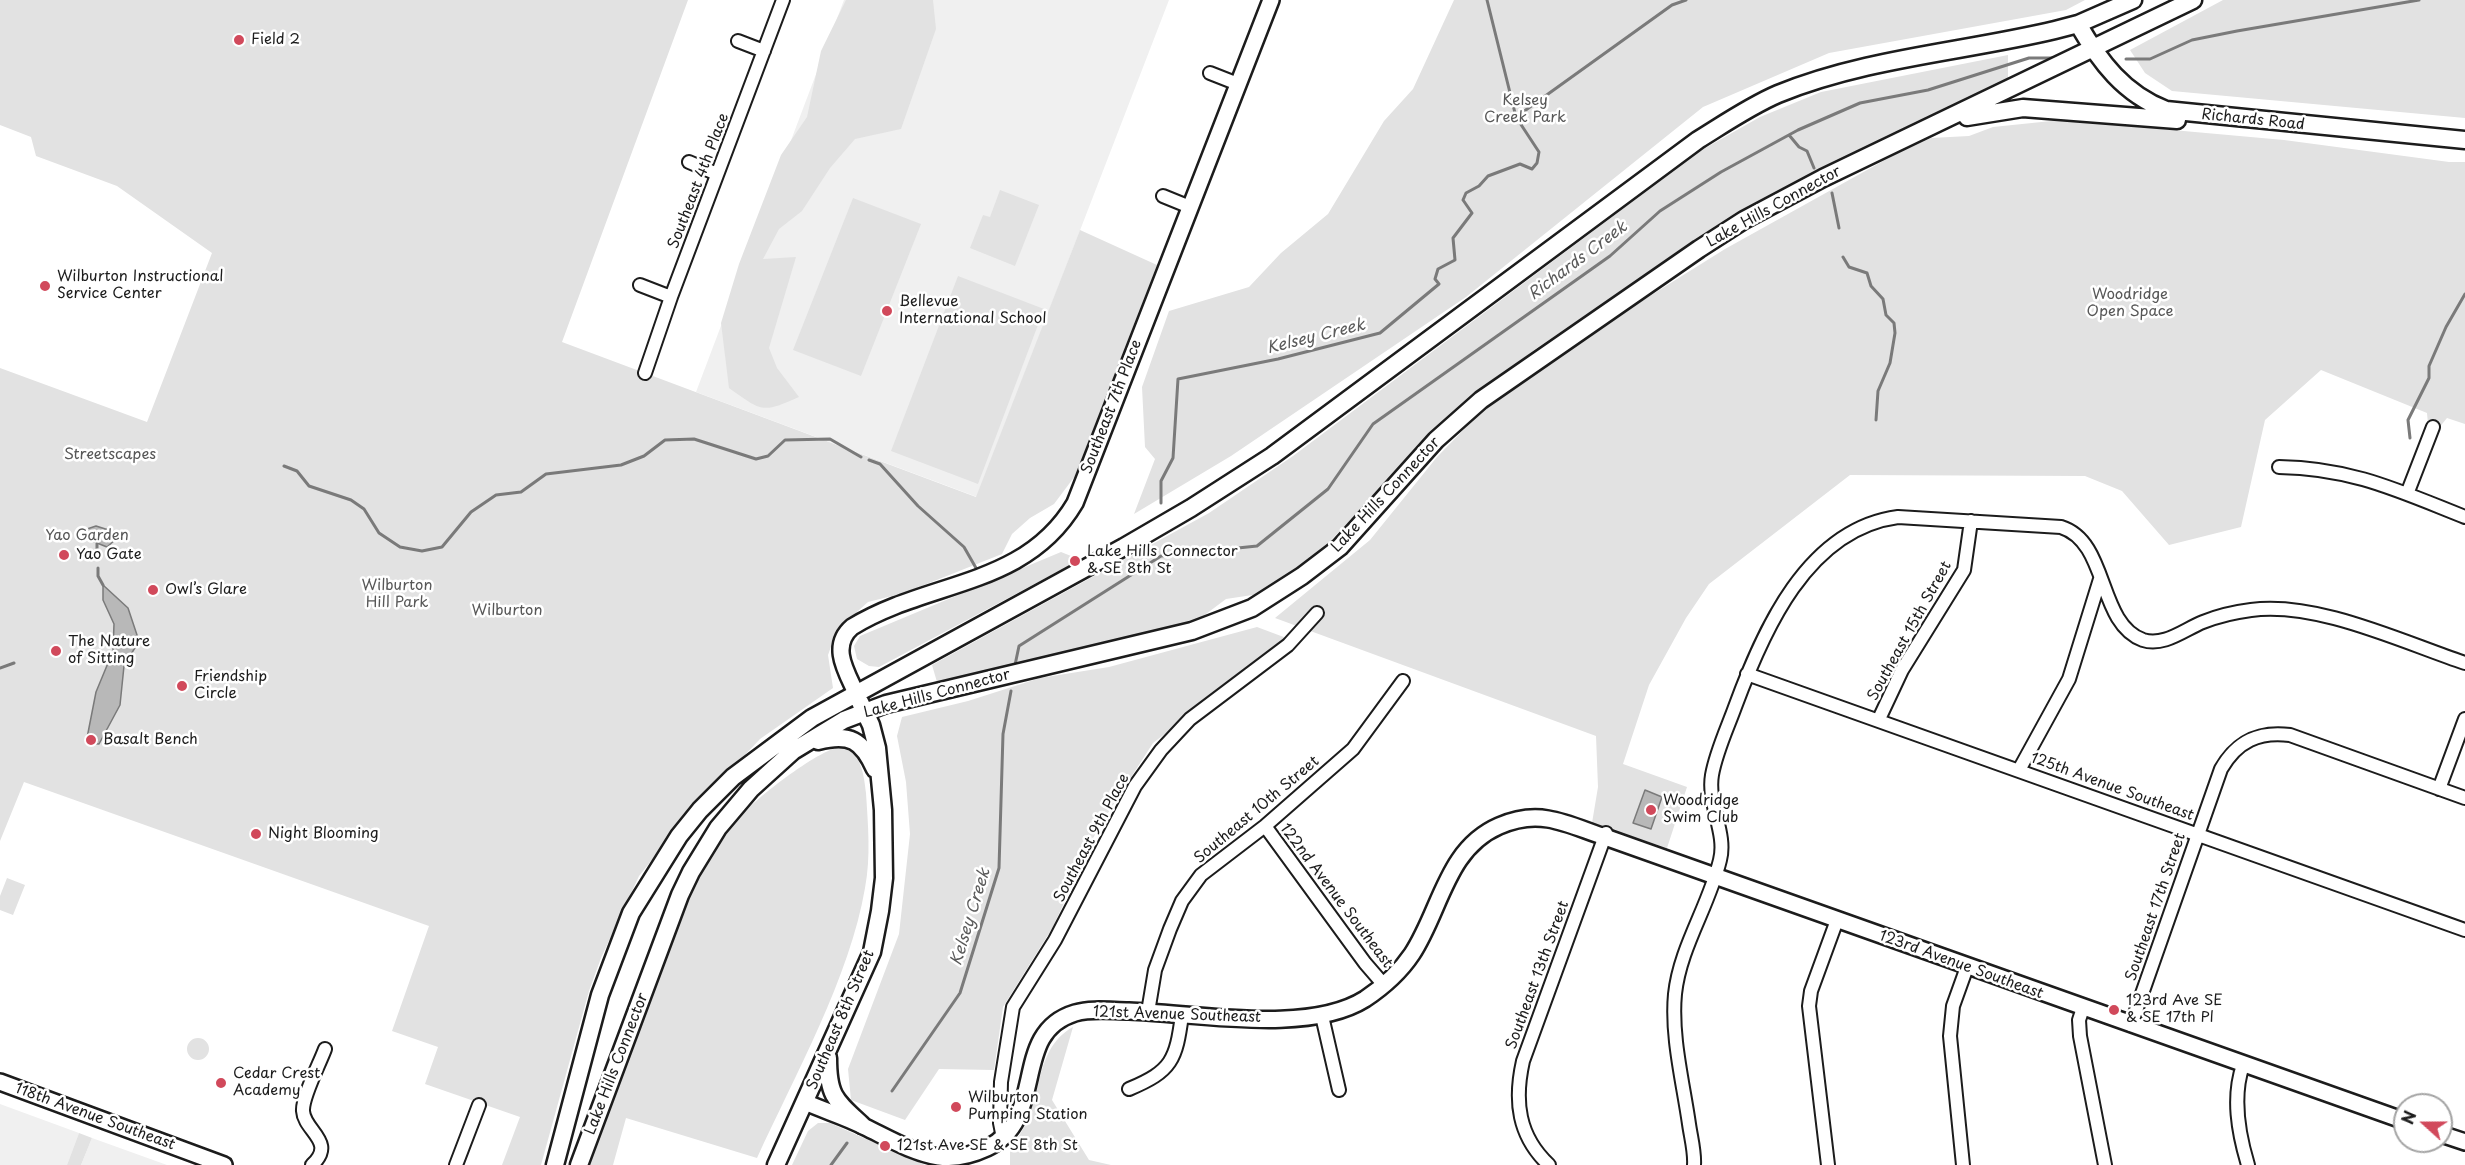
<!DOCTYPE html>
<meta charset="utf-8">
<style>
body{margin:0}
#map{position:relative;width:2465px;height:1165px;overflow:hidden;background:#fff;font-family:"Playpen Sans",sans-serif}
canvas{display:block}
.north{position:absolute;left:2393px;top:1093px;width:60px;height:60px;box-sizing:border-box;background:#fff;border:2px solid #a4a4a4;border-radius:50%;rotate:291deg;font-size:16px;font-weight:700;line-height:24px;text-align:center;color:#1c1c1c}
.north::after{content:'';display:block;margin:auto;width:21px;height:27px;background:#d1495b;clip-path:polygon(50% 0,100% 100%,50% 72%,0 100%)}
</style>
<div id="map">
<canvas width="2465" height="1165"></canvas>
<div class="north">N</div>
</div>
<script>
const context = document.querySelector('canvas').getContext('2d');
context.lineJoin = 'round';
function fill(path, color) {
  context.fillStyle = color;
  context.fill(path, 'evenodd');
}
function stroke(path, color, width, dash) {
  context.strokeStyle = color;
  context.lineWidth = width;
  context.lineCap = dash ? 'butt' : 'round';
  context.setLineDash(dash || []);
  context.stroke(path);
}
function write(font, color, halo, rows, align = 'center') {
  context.font = font + ' "Playpen Sans",sans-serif';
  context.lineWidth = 5;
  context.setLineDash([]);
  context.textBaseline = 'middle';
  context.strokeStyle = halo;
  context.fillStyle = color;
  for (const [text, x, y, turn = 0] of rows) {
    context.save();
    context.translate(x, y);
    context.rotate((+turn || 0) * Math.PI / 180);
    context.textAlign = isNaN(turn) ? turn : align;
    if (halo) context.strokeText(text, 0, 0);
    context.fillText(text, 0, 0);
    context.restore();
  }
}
const built = new Path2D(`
 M844,0H1169L977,497L696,392Z
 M0,1104L79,1133L67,1165H0Z
 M92,1138L167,1165H81Z`);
const green = new Path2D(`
 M0,0H688L562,342L976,497L1080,230L1157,265L1075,476L1054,504L1030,518L1012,534L1002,554L904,593L868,602L837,630L828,655L833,688L760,739L687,816L639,876L601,958L589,991L541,1165H502L520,1117L425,1084L438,1047L392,1031L429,926L24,782L0,841V368L147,422L212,253L117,186L36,156L31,137L0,125Z
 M846,0H933L936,29L901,129L855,139L830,168L802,211L779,229L763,259L796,257L769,348L777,368L799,397C761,414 762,411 729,388L721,323L739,264L781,155L807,117L821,51Z
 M1454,0H2085L2066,10L1829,53L1703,107L1466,297L1231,456L1134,514L1155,459L1145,447L1142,387L1169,311L1249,287L1281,253L1328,214L1384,121L1413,89Z
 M2223,0H2465V118L2172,91L2145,73L2130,50Z
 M2008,55V81L1803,180L1686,247L1534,350L1446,419L1319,553L1259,594L1226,599L1198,620L937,682L932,665L1209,513L1293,456L1700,151L1760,117L1821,92Z
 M2061,120L2284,140L2449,162H2465V424L2447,418L2438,429L2428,424L2427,413L2321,370L2265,420L2241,527L2169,545L2122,491L2085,476L1850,475L1709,584L1686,618L1649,685L1623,764L1687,787L1667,848L1592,823L1598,787L1596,736L1275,618L1370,540L1437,457L1484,409L1613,319L1725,249L1894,155L1931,138L1969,136L1993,127Z
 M1000,190L1039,205L1015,266L970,248L983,215L990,217Z
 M853,198L921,224L861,376L793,350Z
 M958,276L1044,309L978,484L891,451Z
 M1061,552L1071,556L1070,565L879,667L869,666L857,659L854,646L860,636Z
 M1257,627L1289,639L1153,743L1097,830L1053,927L1003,1007L994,1070L939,1069L905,1120L851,1100L848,1069L899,934L910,834L906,782L897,736L902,717L968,701L1040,678L1109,667Z
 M839,747C861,749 864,775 866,793C868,825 871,857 865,888C850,977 795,1075 757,1158L626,1118L613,1165H589L606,1112L688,897C701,872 714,848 731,826C748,804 813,753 839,747Z
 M7,878L25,885L13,915L0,910V896Z
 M1073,1027L1052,1100L1089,1160L1111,1165H1010V1147C1046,1111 1029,1051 1073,1027Z
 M187 1049a11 11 0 1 1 22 0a11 11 0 1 1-22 0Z
 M818,1123H830L925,1165H792L808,1131Z
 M79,1133L92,1138L81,1165H67Z`);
const water = new Path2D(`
 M96,526L115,532V540L107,547L87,539L84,530Z
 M103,585L128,608L139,641L124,666L120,705L99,744L86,743L96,692L113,651L114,624L103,600Z
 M1645,790L1662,797L1651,829L1633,823Z`);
const stream = new Path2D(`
 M1487,0L1516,117
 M2126,59H2150L2192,40L2237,31L2419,0
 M1789,135L1799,147L1807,151L1814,168
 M1832,193L1839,228
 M1843,257L1849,267L1867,273L1871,286L1883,299L1886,315L1894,323L1895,333L1890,363L1878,391L1876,420
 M2410,438L2408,420L2429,378V366L2446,327L2465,294
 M869,460L880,464L918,506L964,547L976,568
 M284,466L297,471L309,486L351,500L364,509L379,533L400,547L422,551L442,547L471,512L496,495L521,492L546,474L621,465L644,456L665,440L694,439L756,459L768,456L785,440L830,439L861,457
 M1161,503V481L1173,458L1178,379L1278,359L1380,333L1439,284L1435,279L1438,269L1455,260L1453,238L1472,213L1463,200L1466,193L1479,186L1488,176L1520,164L1532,169L1537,163L1539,152L1516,117L1672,5L1686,0
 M97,544V553
 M98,568V576L103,585
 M1015,665L1019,646L1161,556L1257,546L1328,489L1373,424L1610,256L1660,211L1721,172L1798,130L1860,103L1928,90L2029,58H2055
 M0,668L14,663
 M892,1091L960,993L999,868L1003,734L1011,691
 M831,1165L847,1143`);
const minor = new Path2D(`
 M738,41L764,51
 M1210,73L1238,84
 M689,162L717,174
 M1163,196L1190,207
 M640,285L671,297
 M645,373L671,297L783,0
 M2279,467C2352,468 2399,491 2465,517
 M2407,494L2433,427
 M1747,674L2465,930
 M1879,719L1902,670L1964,570L1971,521
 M2019,770L2069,679L2100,579
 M2439,789L2465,719
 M1265,826L1365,963L1384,985
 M2083,1008L2079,1020L2080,1036L2105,1165
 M1148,1012L1155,970L1170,929L1182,901L1201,875L1265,826L1353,749L1403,681
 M1322,1016L1339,1090
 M2131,1025L2221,769C2237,741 2259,731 2290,735L2465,798
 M2243,1065C2232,1097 2238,1132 2248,1165
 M1129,1089C1172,1071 1176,1060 1182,1015
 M1003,1138L1000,1123L1001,1082L1013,1007L1055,940L1135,786L1161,750L1190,719L1288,645L1317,613
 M312,1165C337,1142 304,1131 303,1111C302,1097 320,1063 325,1049
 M456,1165L479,1105
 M1549,1165C1518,1136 1514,1101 1523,1061L1606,833
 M1694,1165C1695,1152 1691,1138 1689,1124C1683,1082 1671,1036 1675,994C1680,947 1709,906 1720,860C1727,833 1707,804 1712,775C1716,752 1727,729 1735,707C1763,631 1807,529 1898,517L2061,527C2109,542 2097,623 2143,640C2164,647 2185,629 2203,622C2218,616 2235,612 2251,610C2317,601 2402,642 2465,663
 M1828,1165L1809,1006L1811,991L1837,920
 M1963,1165L1950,1036L1953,1006L1967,967`);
const tertiary = new Path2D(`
 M856,693C846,671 830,646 852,627C928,580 1025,588 1075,503L1271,0
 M0,1082L224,1165
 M805,1102C825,1111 846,1117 865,1127C888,1138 913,1153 939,1157C956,1159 972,1155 987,1148C1049,1118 1009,1033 1075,1013C1092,1008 1112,1011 1129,1011C1196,1013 1308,1035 1365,999C1383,987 1400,972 1412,954C1441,910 1446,849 1499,826C1515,819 1531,816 1548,819C1567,822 1586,831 1605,837L2405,1121
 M2441,1134L2465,1142`);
const secondary = new Path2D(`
 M2078,24C2100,62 2124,94 2166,110L2465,140
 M1967,117L2023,108L2177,120
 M818,741C850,733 862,740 875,769
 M828,1058C828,1096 835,1100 862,1125
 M555,1165L600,995L631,913L679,836L700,810L733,777L812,718L1124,547L1191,508L1272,456L1698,140C1724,124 1750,106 1778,94C1866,58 1963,52 2055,30L2078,24L2133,0
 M579,1165L680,895L691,872L718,828L751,789L793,751L844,720L886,704L1192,631L1252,608L1302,576L1340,547L1436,440L1481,400L1699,249L1744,220L1823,178L2193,0
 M776,1165L872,952L880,911L884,878L883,810L877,748L871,725L860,702`);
const markers = [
 [239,40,6,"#d1495b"],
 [45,286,6,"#d1495b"],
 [887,311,6,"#d1495b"],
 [64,555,6,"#d1495b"],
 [1075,561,6,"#d1495b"],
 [153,590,6,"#d1495b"],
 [56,651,6,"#d1495b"],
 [182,686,6,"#d1495b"],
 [91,740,6,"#d1495b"],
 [1651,810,6,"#d1495b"],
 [256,834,6,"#d1495b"],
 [2114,1010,6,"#d1495b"],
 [221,1083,6,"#d1495b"],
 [956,1107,6,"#d1495b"],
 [885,1146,6,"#d1495b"]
];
const poiNames = [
 ["Field 2",251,40],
 ["Wilburton Instructional",57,277],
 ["Service Center",57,294],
 ["Bellevue",899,302],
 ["International School",899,319],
 ["Lake Hills Connector",1087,552],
 ["& SE 8th St",1087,569],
 ["Yao Gate",76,555],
 ["Owl’s Glare",165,590],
 ["The Nature",68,642],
 ["of Sitting",68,659],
 ["Friendship",194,677],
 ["Circle",194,694],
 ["Basalt Bench",103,740],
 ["Woodridge",1663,801],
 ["Swim Club",1663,818],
 ["Night Blooming",268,834],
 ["123rd Ave SE",2126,1001],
 ["& SE 17th Pl",2126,1018],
 ["Cedar Crest",233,1074],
 ["Academy",233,1091],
 ["Wilburton",968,1098],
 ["Pumping Station",968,1115],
 ["121st Ave SE & SE 8th St",897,1146]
];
const parkNames = [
 ["Kelsey",1525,101],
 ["Creek Park",1525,118],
 ["Woodridge",2130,295],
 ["Open Space",2130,312],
 ["Streetscapes",110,455],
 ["Yao Garden",87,536],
 ["Wilburton",397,586],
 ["Hill Park",397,603],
 ["Wilburton",507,611]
];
const streetNames = [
 ["Richards Road",2253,120,6],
 ["Southeast 4th Place",699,181,-69],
 ["Lake Hills Connector",1774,207,-29],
 ["Southeast 7th Place",1112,407,-69],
 ["Lake Hills Connector",1386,495,-47],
 ["Southeast 15th Street",1910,631,-61],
 ["Lake Hills Connector",937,694,-15],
 ["125th Avenue Southeast",2112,787,20],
 ["Southeast 10th Street",1257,810,-40],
 ["Southeast 9th Place",1092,838,-62],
 ["122nd Avenue Southeast",1336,896,53],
 ["Southeast 17th Street",2156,907,-71],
 ["123rd Avenue Southeast",1961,965,20],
 ["Southeast 13th Street",1538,975,-70],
 ["121st Avenue Southeast",1177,1015,2],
 ["Southeast 8th Street",841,1020,-67],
 ["Lake Hills Connector",617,1064,-69],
 ["118th Avenue Southeast",95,1117,20]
];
const waterNames = [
 ["Richards Creek",1578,261,-37],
 ["Kelsey Creek",1316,337,-14],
 ["Kelsey Creek",971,917,-73]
];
fill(built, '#f0f0f0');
fill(green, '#e2e2e2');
fill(water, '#b8b8b8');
stroke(water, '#7a7a7a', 1.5);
stroke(stream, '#7a7a7a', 3);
stroke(minor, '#1c1c1c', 16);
stroke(tertiary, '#1c1c1c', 20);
stroke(secondary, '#1c1c1c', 21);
stroke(minor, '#fff', 12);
stroke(tertiary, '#fff', 15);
stroke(secondary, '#fff', 16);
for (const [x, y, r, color] of markers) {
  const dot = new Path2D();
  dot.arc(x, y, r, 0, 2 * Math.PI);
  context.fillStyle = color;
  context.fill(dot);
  stroke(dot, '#fff', 2);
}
write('15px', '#1c1c1c', '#fff', poiNames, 'left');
write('15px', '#575757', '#fff', parkNames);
write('15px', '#1c1c1c', '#fff', streetNames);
write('italic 16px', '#5a5a5a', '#fff', waterNames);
</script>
